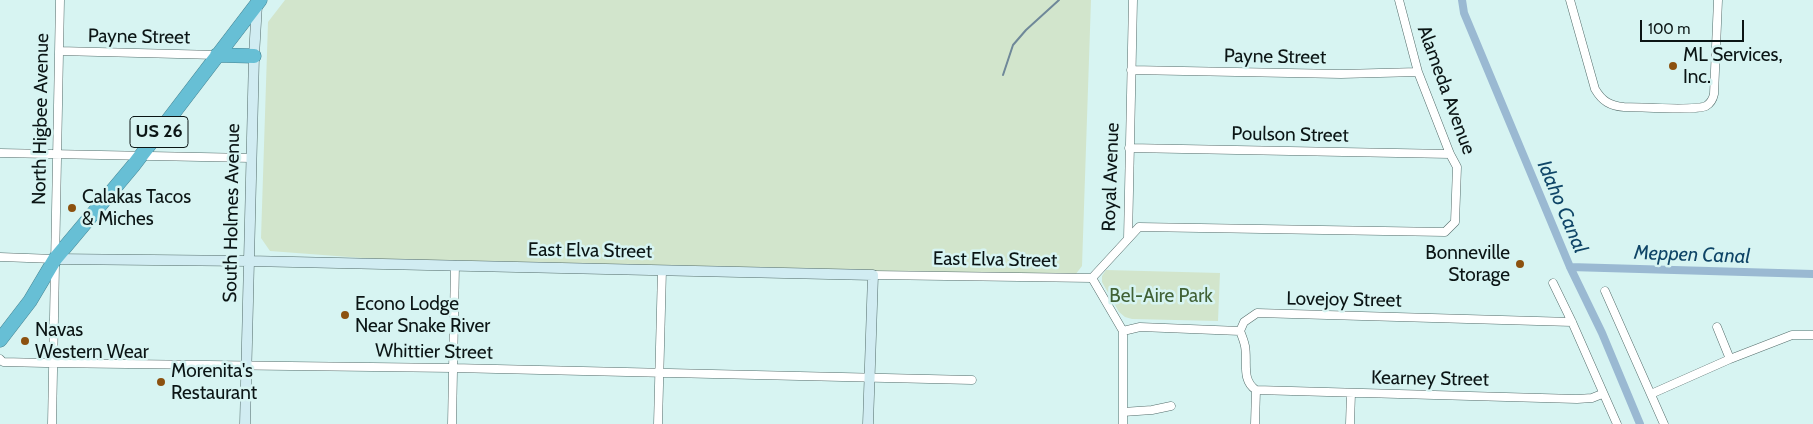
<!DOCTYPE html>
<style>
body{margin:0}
#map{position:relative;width:1813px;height:424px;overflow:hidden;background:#d7f4f2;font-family:Cabin,sans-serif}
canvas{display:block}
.scale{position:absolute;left:1640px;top:20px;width:104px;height:22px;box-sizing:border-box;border:2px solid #0b1515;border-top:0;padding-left:6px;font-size:15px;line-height:18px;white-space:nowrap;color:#0b1515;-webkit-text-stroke:4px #d7f4f2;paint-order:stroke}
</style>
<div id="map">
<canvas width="1813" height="424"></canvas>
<div class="scale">100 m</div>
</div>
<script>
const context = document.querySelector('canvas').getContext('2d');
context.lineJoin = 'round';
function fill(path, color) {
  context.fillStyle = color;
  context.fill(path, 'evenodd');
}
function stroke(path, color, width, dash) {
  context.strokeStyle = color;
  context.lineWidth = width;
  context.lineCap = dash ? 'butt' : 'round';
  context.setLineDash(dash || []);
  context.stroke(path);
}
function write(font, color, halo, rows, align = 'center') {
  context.font = font + ' Cabin,sans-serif';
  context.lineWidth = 5;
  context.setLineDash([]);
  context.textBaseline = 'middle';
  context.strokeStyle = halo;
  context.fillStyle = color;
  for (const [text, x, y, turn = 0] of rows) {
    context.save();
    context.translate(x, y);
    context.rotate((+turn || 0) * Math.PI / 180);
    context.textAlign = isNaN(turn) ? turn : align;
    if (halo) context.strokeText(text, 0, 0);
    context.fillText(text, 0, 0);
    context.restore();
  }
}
const green = new Path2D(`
 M285,0H1091L1082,266L1072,279L455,265L270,251L261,238L268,22Z
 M1106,270L1220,273L1218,321L1132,319L1125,317L1119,312L1102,282V276Z`);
const stream = new Path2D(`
 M1003,75L1013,45L1026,30L1059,0`);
const canal = new Path2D(`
 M1462,0L1464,13L1570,267L1602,333L1640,424
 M1570,267L1813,274`);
const street = new Path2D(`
 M1570,0L1595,89C1602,101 1610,106 1624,107C1640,107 1695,111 1706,106C1711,103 1713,99 1714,94L1718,0
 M59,51L217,55
 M1131,70L1341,74L1418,72
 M1129,148L1450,154
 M0,153L251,158
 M1128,239L1139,227L1445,232L1455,222L1457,167L1450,154L1418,72L1399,0
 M0,257L55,259
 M873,275L1092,278
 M1092,278L1128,239L1133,0
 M1092,278L1123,331V424
 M1553,283L1572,322L1617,424
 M1605,291L1664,424
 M1717,327L1730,359
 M1123,331L1140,327L1240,331
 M1240,331L1244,322L1257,313L1572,322
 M1240,331C1242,336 1244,341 1245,346C1248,362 1241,380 1256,390L1255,424
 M0,359L3,362L45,363L453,368L972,380
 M1256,390L1577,399L1592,398L1602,394
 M1651,394L1730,359L1792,335H1813
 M1123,412L1152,410L1171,406
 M52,424L60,0
 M452,424L455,265
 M658,424L662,270
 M1350,424L1351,393`);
const secondary = new Path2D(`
 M55,259L249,261L873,275L868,424
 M245,424L254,56L257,4`);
const highway = new Path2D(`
 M217,55L254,56
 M0,340L30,301L55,259L133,166L260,0`);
const markers = [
 [1673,66,5,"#8c510f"],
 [72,208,5,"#8c510f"],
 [1520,264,5,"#8c510f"],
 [345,315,5,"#8c510f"],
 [25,341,5,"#8c510f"],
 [161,382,5,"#8c510f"]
];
const shields = [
 [159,132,58]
];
const shieldNames = [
 ["US 26",159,132]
];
const streetNames = [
 ["Payne Street",139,37,1],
 ["Payne Street",1275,57,1],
 ["Alameda Avenue",1446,90,70],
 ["North Higbee Avenue",41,119,-89],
 ["Poulson Street",1290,135,1],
 ["Royal Avenue",1111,177,-88],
 ["South Holmes Avenue",232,213,-89],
 ["East Elva Street",590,251,1],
 ["East Elva Street",995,260,1],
 ["Lovejoy Street",1344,300,1],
 ["Whittier Street",434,352,1],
 ["Kearney Street",1430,379,1]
];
const poiNames = [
 ["ML Services,",1683,55],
 ["Inc.",1683,77],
 ["Calakas Tacos",82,197],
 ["& Miches",82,219],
 ["Bonneville",1510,253,"right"],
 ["Storage",1510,275,"right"],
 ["Econo Lodge",355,304],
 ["Near Snake River",355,326],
 ["Navas",35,330],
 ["Western Wear",35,352],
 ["Morenita's",171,371],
 ["Restaurant",171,393]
];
const parkNames = [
 ["Bel-Aire Park",1161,296]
];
const waterNames = [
 ["Idaho Canal",1562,207,67],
 ["Meppen Canal",1692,255,2]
];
fill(green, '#d2e5cc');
stroke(stream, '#6f8899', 2);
stroke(canal, '#9ab9d2', 8);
stroke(street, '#546d6b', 9);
stroke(secondary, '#546d6b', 11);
stroke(highway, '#478492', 15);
stroke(street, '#fff', 8);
stroke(secondary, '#d1ecf2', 10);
stroke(highway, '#67bfd5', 14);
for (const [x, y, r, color] of markers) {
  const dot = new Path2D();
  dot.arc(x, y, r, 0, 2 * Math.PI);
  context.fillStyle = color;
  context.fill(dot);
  stroke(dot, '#d7f4f2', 2);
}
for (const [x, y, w] of shields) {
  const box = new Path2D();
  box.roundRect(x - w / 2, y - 15.5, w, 31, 4);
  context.fillStyle = '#d7f4f2';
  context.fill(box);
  stroke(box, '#0b1515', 1);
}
write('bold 18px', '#0b1515', null, shieldNames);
write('19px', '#0b1515', '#d7f4f2', streetNames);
write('19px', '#0b1515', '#d7f4f2', poiNames, 'left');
write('19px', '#416236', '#d7f4f2', parkNames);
write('italic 20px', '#0f4567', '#d7f4f2', waterNames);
</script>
